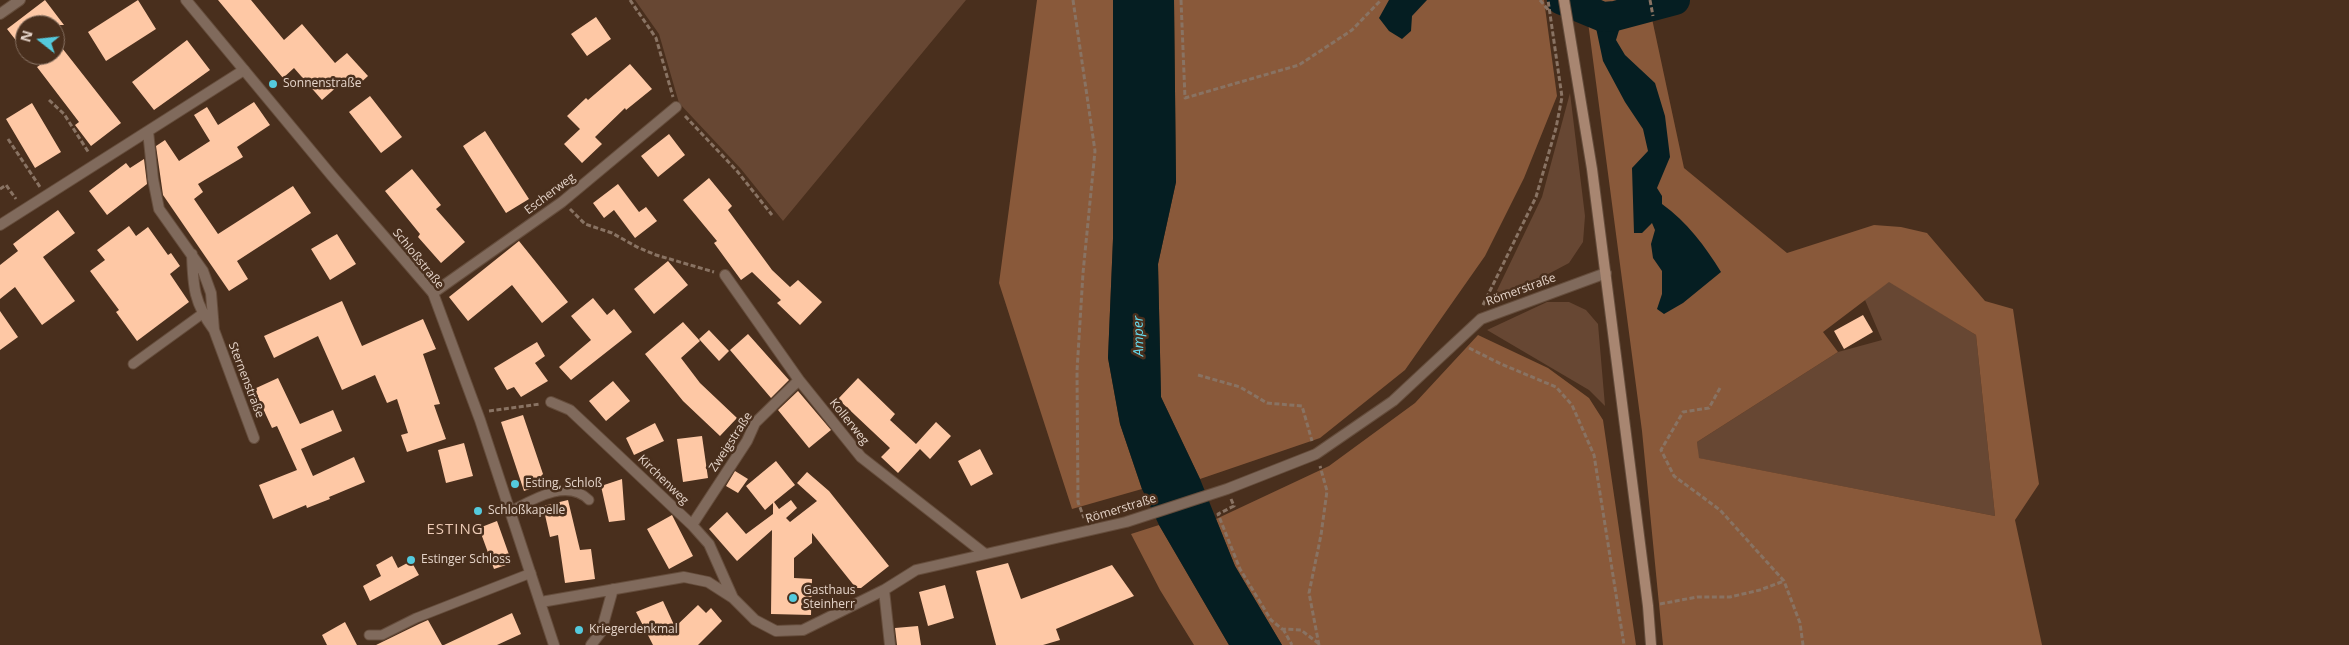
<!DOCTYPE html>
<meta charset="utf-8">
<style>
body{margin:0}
#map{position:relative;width:2349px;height:645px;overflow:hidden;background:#492f1d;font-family:"Open Sans",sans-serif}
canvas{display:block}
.north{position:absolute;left:15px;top:15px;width:50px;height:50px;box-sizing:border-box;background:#492f1d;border:1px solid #877162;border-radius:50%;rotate:286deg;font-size:14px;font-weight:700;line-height:20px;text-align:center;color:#e5d4c9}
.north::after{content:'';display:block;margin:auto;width:18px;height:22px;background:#54cadd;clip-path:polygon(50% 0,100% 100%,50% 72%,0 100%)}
</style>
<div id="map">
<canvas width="2349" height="645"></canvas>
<div class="north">N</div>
</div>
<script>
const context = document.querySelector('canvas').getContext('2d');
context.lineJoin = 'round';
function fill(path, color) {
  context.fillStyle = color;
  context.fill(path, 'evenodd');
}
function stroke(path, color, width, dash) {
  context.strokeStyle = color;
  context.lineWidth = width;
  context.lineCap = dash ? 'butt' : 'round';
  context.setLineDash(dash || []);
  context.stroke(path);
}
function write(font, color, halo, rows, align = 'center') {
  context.font = font + ' "Open Sans",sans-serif';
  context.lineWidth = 5;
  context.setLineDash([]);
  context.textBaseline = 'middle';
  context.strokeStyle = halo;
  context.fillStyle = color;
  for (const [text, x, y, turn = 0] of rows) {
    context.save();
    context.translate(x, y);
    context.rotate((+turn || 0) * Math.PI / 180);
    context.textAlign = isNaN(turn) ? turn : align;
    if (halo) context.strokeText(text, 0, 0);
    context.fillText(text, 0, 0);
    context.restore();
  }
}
const green = new Path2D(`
 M635,0H966L783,221L741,169L679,103L659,34Z
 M1570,93L1585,216L1583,242L1569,263L1490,305L1542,197Z
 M1889,281L1976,335L1995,516L1698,458L1697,442L1838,352L1882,340L1865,300Z
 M1547,302H1569L1586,310L1598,324L1605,406L1589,390L1487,330Z`);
const forest = new Path2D(`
 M1037,0H1113V239L1108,358L1120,424L1142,489L1072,509L999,283Z
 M1174,0H1544L1557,96L1524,178L1485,256L1405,370L1320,438L1200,479L1161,397L1158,264L1176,182Z
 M1585,0H1637L1640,2L1586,5Z
 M1651,14L1684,168L1787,253L1874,225L1901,227L1927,233L1985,301L2013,309L2039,484L2015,520L2042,645H1663L1642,431L1588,22ZM1889,282L1976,335L1995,516L1699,458L1697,442L1838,352L1823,332Z
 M1478,335L1548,368L1589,398L1603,420L1636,645H1282L1235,566L1216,519L1329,466L1415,403Z
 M1159,525L1229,645H1194L1160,590L1131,534Z`);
const water = new Path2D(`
 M1113,0H1174L1176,182L1158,264L1161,397L1200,479L1235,566L1282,645H1229L1159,525L1142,489L1120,424L1108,358L1113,239Z
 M1389,0H1427L1412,16L1411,31L1402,39L1389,31L1379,18Z
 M1645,4L1647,12L1621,24L1616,40L1625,55L1655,83L1665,116L1670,157L1657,188L1662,196V204C1687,222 1705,246 1721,272L1683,303L1664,314L1657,309L1662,294V271L1653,258L1651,244L1655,230L1652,223L1642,233H1634L1632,168L1648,151L1643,129L1625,102L1603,61L1592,9H1606Z`);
const river = new Path2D(`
 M1562,0L1603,17L1615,16L1675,0`);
const building = new Path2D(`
 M45,0L64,25H25V52L7,29Z
 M138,0L156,29L106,61L88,32Z
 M218,0H251L284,40L302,24L335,63L347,53L368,76L357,86L349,76L322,100L294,68L283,78Z
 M596,17L611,39L587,56L571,34Z
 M55,39L121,123L91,146L75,125L79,122L37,67L55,55Z
 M187,40L210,70L154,110L132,82Z
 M630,64L652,89L626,110L625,108L595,137L602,144L582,163L564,144L580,129L567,116L586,98L588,100Z
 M370,96L402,137L381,153L349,112Z
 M254,102L270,125L237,147L243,157L198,184L203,192L194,199L218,234L293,186L311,213L237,261L248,279L229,291L163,195L156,146L165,140L179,161L210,141L194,115L207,107L218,125Z
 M32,103L61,152L35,168L6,119Z
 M485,131L529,199L506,213L463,146Z
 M669,134L685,155L658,177L641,156Z
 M144,159L147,184L107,215L89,191L126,163L130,168Z
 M412,169L441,205L436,209L465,242L441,263L418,237L420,234L385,191Z
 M709,178L732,206L728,210L772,270L790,287L798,280L822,302L800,325L777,303L781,300L752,272L741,280L714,243L717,241L683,200Z
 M618,184L639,212L646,207L657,221L635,238L614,210L604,218L593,203Z
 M58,210L75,233L43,257L75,301L42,325L15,287L0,299V265L18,251L13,244Z
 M129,226L136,236L148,227L168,255L171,253L180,266L170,274L189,302L137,341L116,312L119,310L90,271L105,260L97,250Z
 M337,234L356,264L330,280L311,249Z
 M519,241L568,302L542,323L512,285L468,321L449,297Z
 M668,261L688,285L654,314L634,289Z
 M593,298L607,315L614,309L632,332L571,380L559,367L591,340L571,316Z
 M342,301L362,346L423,319L436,349L423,354L440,404L434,405L446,439L407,452L401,435L408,433L397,399L387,403L375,375L342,390L318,336L274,358L264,336Z
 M0,311L18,337L0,350Z
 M1863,315L1873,332L1844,349L1834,331Z
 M683,322L700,341L681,358L700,383L737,418L720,436L683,401L645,354Z
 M709,330L729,351L719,361L699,339Z
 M748,334L789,380L771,398L730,350Z
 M537,342L545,356L535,363L548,381L521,397L514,387L507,390L494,368Z
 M278,378L300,424L333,410L342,431L301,449L313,476L354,457L365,482L329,497L330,499L307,508L306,505L273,519L259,485L297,470L277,426L272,428L254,389Z
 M858,378L895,414L890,420L916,444L936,422L951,436L930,459L920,449L898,473L881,457L890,448L838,399Z
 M613,381L630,401L606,421L589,401Z
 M798,391L831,430L809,448L778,410Z
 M523,415L543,474L541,476L546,483L524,491L501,422Z
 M655,423L664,441L634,455L626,438Z
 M702,436L708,478L683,482L677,439Z
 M464,443L473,476L446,483L438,450Z
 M980,449L993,474L971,486L958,461Z
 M776,461L795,485L774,502L779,509L791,500L797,508L786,518L790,522L817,501L797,483L807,472L829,491L889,566L861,588H856L812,533V543L794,558V578L812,579L811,615L771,614L772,530L737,561L709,529L727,512L746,534L773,514V503L765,510L746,486Z
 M735,471L748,479L738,493L726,486Z
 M622,479L625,520L609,522L601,486Z
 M568,500L580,550L591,549L595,579L565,583L558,535L550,537L543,506Z
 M672,515L693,556L669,569L647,529Z
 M497,521L512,563L494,569L479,528Z
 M392,556L398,568L411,561L419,575L370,601L363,586L381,576L376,565Z
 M1008,563L1021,599L1112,565L1134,596L1056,629L1060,640L1043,645H996L976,571Z
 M945,585L954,618L928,626L919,592Z
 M663,601L675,627L698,605L706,613L711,608L722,621L698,645H653L636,612Z
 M512,613L521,634L497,645H444Z
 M428,620L442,645H376L419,624Z
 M345,622L357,645H327L322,635Z
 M918,626L921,645H897L895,628Z`);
const path = new Path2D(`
 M630,0L656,38L673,97
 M1073,0L1095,151L1083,273L1077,371L1078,502L1084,518
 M1181,0L1185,98L1299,65L1352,30L1381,0
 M1540,0L1549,11
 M1650,0L1653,16
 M49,100L64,114L89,153
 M685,116L737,171L772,215
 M8,139L40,187
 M0,189L6,185L16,199
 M570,209L585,224L612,233L637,247L656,255L714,272
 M1483,305L1536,197L1556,128L1562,97L1548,0
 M1469,348L1501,364L1556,387L1572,405L1594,455L1624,645
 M1198,375L1240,387L1267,403L1302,406L1312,441
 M1720,388L1709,408L1683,412L1661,450L1674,476L1720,510L1784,581L1800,623L1803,645
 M489,411L540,404
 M1231,499L1234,506L1218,514L1240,569L1271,620L1282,629L1301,630L1318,643
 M1660,604L1697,597H1730L1760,590L1784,581
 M1283,629L1292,645
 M1319,645L1309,593L1321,535L1327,491L1320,466`);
const service = new Path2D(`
 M133,364L202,314
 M511,511C532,500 567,478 589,500
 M369,635H382L416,618L531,573`);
const minor = new Path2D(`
 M0,14L20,0
 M148,131L153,179L159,209L203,271L211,293L214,330L254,438
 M0,225L244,70
 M192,254C193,287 194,303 214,330
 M725,275L799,380L861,457L985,554
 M433,293L562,202L676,107
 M551,402L570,410L692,525L709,544L733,598
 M692,525L747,441L755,423L799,380
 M884,590L890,645
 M541,602L684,577L708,582L733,598L755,620L776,631L803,630L884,590L916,570L1126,522L1227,489L1316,454L1393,401L1481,319L1606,273
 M591,645L601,632L613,589`);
const tertiary = new Path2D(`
 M186,0L332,176L433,293L480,420L554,645`);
const secondary = new Path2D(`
 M1564,0L1592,169L1648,606L1651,645`);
const markers = [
 [273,84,5,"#54cadd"],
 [515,484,5,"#54cadd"],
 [478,511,5,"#54cadd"],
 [411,560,5,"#54cadd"],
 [793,598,5,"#54cadd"],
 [579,630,5,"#54cadd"]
];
const poiNames = [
 ["Sonnenstraße",283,84],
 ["Esting, Schloß",525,484],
 ["Schloßkapelle",488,511],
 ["Estinger Schloss",421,560],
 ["Gasthaus",803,591],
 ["Steinherr",803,605],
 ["Kriegerdenkmal",589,630]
];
const streetNames = [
 ["Escherweg",550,194,-37],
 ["Schloßstraße",418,259,51],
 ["Römerstraße",1521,290,-20],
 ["Sternenstraße",246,380,69],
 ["Kollerweg",849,422,51],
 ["Zweigstraße",731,442,-57],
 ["Kirchenweg",663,480,44],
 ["Römerstraße",1121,509,-17]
];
const waterNames = [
 ["Amper",1139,336,-91]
];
const quarterNames = [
 ["ESTING",455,530]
];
fill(green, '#674733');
fill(forest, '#89593a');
fill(water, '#051e22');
stroke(river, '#051e22', 30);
fill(building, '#fec8a5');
stroke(service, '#654d3c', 11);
stroke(minor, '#654d3c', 12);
stroke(tertiary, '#654d3c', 12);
stroke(secondary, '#654d3c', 12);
stroke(path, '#897363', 3, [5, 2.5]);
stroke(service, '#806a5c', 9);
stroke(minor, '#806a5c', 10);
stroke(tertiary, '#806a5c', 10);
stroke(secondary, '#a88671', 10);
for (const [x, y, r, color] of markers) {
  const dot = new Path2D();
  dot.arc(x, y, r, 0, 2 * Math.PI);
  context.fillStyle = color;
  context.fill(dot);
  stroke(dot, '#492f1d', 2);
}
write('12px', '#e5d4c9', '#492f1d', poiNames, 'left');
write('12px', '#e5d4c9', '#492f1d', streetNames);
write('italic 14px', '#65d9ec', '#492f1d', waterNames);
context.letterSpacing = '1px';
write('15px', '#eccab5', '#492f1d', quarterNames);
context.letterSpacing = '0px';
</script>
